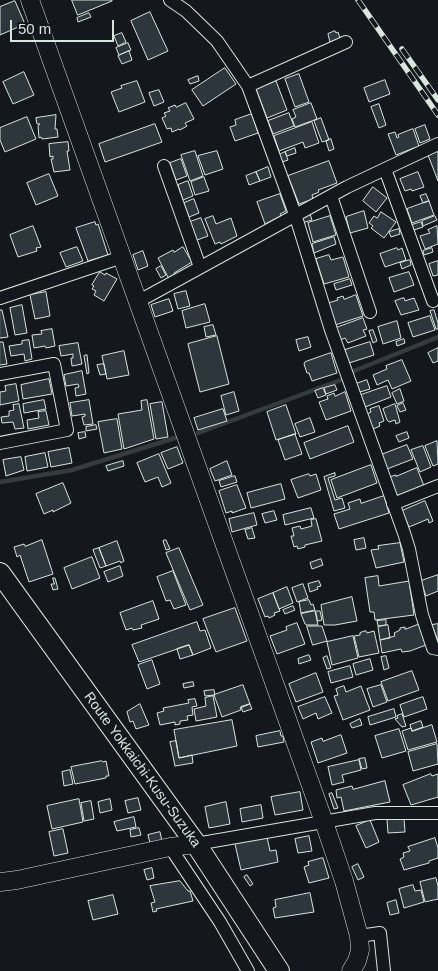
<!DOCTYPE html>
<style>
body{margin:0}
#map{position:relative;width:438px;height:971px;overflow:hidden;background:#14181c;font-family:Helvetica,sans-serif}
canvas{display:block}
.scale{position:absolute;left:10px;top:20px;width:104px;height:22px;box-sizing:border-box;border:2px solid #d8e6dc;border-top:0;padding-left:6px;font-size:15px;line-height:18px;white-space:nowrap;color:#d8e6dc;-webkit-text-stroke:4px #14181c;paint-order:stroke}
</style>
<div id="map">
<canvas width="438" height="971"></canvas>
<div class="scale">50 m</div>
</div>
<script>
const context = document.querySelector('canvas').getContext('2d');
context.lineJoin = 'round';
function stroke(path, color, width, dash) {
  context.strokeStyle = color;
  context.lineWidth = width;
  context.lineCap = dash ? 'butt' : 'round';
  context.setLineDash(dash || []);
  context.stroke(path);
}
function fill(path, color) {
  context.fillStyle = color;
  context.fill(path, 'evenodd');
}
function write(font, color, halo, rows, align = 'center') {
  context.font = font + ' Helvetica,sans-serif';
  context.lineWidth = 4;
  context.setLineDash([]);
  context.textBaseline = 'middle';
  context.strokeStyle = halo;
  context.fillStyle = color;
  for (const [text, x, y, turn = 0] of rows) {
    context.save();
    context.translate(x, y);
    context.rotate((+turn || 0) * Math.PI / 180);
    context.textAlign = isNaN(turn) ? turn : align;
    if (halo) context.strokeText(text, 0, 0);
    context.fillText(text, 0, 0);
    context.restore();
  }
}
const stream = new Path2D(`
 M198,433L341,380L354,371L438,337
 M0,482L72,470L175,438`);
const building = new Path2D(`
 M72,0H112V1L78,15Z
 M15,1L25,24L0,35V7Z
 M150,12L168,51L148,60L131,21Z
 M89,13L91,17L78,22L77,18Z
 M335,31L336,33L338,32L340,38L330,42L328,34Z
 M122,33L126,42L118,46L114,36Z
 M128,43L131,50L119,55L116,48Z
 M129,51L132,60L122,64L118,56Z
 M225,68L236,84L203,106L192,90Z
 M24,72L34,95L13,104L3,82Z
 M299,74L309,102L295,107L285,79Z
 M198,76L199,81L190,84L188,80Z
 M385,80L390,94L369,102L364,88Z
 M137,81L145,102L119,112L111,92L122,88L121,86Z
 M276,81L287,110L267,118L256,89Z
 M159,90L164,102L154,106L149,93Z
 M186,103L194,119L185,123L187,126L180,130L179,129L172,132L171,128L167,129L162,118L166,116L164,113L170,111L168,108L175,105L176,107Z
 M311,103L317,119L295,127L292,119L296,117L293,110Z
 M379,104L386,125L379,128L371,107Z
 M289,113L294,126L273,134L268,121Z
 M252,114L258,133L235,141L230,127L236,125L235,120Z
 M56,115L55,129H57L58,137L42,139L41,137L39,138L38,126L40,124H37L36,118Z
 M27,117L36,139L5,152L0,140V128Z
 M321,118L329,140L322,142L314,121Z
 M312,122L319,143L305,148L303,142L279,151L274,136Z
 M155,124L162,142L105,162L99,144Z
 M425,125L430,139L420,143L415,129Z
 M413,129L419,146L396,155L388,134L395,132L397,138L399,137L398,135Z
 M331,139L334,149L329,151L326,141Z
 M68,142L69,151H67L70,170L54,172L51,159H53V156L50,157L49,144Z
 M295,148L296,153L287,156L285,152Z
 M195,151L203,176L190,181L181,155Z
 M217,151L223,169L205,175L198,156Z
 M438,151V181L428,155Z
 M285,152L288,160L282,162L279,155Z
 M181,159L187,176L176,180L170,163Z
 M329,161L337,183L318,190L319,192L312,195L313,199L299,204L288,176Z
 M268,167L271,177L260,181L256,172Z
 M256,172L260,181L249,185L246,176Z
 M418,172L424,187L412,191L411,189L405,191L400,179Z
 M49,174L58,196L36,205L27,183Z
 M204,177L209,191L195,195L191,182Z
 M188,181L193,196L183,200L178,185Z
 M373,187L387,198L376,212L363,201Z
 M280,194L286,211L280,214L281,216L265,224L257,202Z
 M426,194L429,201L423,203L420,196Z
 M194,199L199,213L189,217L184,203Z
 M429,201L434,215L412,223L407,209Z
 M364,211L368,228L350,233L346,217Z
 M381,212L396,222L384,238L371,228L373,226L369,223L374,216L377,218Z
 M310,214L312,220L302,223L301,219Z
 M213,216L216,224L231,218L237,236L221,244L220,242L215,244L205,219Z
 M330,216L336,235L313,242L308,223Z
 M435,216L437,220L423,226L422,221Z
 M201,218L208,236L197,240L190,222Z
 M95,222L96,225L98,224L108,255L88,261L76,228Z
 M421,222L423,227L414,230L412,225Z
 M33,226L41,247L36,248L37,251L18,257L10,235Z
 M437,226L438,244L425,249L420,236L430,233L428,230Z
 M399,229L400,234L391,237L389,232Z
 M334,237L336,244L314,253L312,244Z
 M77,247L83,261L66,267L60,253Z
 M183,247L192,262L174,273L175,275L169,279L158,258L173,250L174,252Z
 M397,248L398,250L402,248L406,260L385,267L380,254Z
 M432,248L433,252L424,255L423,251Z
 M143,251L148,266L138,270L133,255Z
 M329,255L331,260L343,257L349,277L324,284L316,259Z
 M410,260L411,265L402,269L400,263Z
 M438,261V275L433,276L429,264Z
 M161,266L166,275L161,278L156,269Z
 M100,272L105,275L106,273L117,279L104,301L94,295L96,291L92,289L94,286L92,285Z
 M409,272L414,285L394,292L389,278Z
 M350,279L352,285L336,290L334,284Z
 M186,291L190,306L178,309L174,294Z
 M46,292L50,316L35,319L30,295Z
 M356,295L363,316L335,325L328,303L338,300L337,298L343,296L344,299Z
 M404,298L405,301L414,298L419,310L401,315L395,301Z
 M169,299L173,311L155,317L151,305Z
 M205,304L210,322L186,328L182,311Z
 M22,305L27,333L15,335L10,308Z
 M0,310H2L8,337L0,338Z
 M434,310L438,323V329H436L430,311Z
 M430,316L435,330L413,337L408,323Z
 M363,318L367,329L363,330L366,336L348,343L345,338L340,340L336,328Z
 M397,321L401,338L383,344L378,327Z
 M213,325L216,335L206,337L204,327Z
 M52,329L55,346L46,348L45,346L34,348L32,335L42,334L41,331Z
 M373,330L377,341L373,343L369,331Z
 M217,336L229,384L200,392L188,344Z
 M308,337L311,347L299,351L296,340Z
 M404,339L405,343L397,346L396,342Z
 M29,340L32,359L25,361L24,354L11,356L9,346L22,344V341Z
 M0,342H3L7,364L0,365Z
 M370,342L374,355L349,363L345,350Z
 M78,343L82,364L72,366L71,358H73V354L61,356L59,346Z
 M438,348V361L433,363L428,353Z
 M124,351L129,375L107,379L102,356Z
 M331,353L337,373L312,381L309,373H307L304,364L305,362Z
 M87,355L89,373L87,374L84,356Z
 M402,360L411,381L392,389L388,380L377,385L373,375L387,369L386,366Z
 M104,364L106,374L100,375L97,365Z
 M82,371L86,394L76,396L75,388L79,387L78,384L66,386L64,375Z
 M49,379L52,394L23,399L21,385Z
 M367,380L370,389L360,392L356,384Z
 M16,384L19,401L0,405V392L6,391L5,386Z
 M335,385L337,390L326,394L324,388Z
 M387,386L391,397L365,407L361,395Z
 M323,388L326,395L318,398L315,391Z
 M400,389L404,401L397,404L392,393Z
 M234,392L239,411L226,415L221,396Z
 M345,392L351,411L326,420L319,402L328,399L327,396L334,393L335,396Z
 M44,400L46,409L24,413L23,404Z
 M89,400L93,424L84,425L82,417L85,416V414L72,416L70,403Z
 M147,400L154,439L124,449L118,414L142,410L141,401Z
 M162,402L168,437L156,439L150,404Z
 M403,403L406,410L400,412L397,406Z
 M19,404L24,428L15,429L13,422L2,423L1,417L9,416V411L14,410L13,405Z
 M395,404L400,422L396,424L395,420L389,422L387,420L383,409Z
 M286,405L296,434L276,440L267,412Z
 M379,406L384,421L379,423L380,426L373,429L367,414L371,412L370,409Z
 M223,409L227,421L198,430L194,418Z
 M46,411L49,425L28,429L27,420L39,418L38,412Z
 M310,418L315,432L300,437L295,424Z
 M117,419L122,449L104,453L98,422Z
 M96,425L97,429L86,431V427Z
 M348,426L354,442L310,459L304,443Z
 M85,432L86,437L79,439L78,433Z
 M407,432L409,438L399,442L396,436Z
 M295,434L302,454L285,460L278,440Z
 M437,441L438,464L433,466L425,446Z
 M407,445L413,459L387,469L381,455Z
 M423,446L431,467L420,472L411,450Z
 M177,447L183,463L168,469L161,453Z
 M69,448L72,463L51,467L48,452Z
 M45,453L48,467L27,471L25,457Z
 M159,454L171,483L162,487L158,477L145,482L137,463Z
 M21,457L24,470L6,476L3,460Z
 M123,461L124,466L108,471L106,466Z
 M227,461L232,475L215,481L210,469Z
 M371,465L377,483L337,498L331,480Z
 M417,468L424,486L397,496L389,477L396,475V476Z
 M335,473V476L328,478L335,500L342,498L345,508L334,511L324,477Z
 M309,474L310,476L316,474L321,490L298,498L291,480Z
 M235,476L237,482L221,487L219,481Z
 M63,483L71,503L53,512V510L44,514L36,494Z
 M281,484L285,499L251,508L247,493Z
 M237,485L246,508L232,513V511L226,513L219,491Z
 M384,496L389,513L339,529L334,514L350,509L348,503L360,499L361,503Z
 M425,501L433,521L429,523L428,519L409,527L402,511Z
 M311,508L314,518L285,525L283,515Z
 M274,511L277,520L265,523L262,514Z
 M254,513L257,525L232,532L229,519Z
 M316,519L322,541L305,545V547L298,549L297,546L294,547L291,536H294L292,528L300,526L301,529L312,526L311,520Z
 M252,528L255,538L248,539L245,530Z
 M364,538L366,548L356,550L354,540Z
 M42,540L53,574L29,582L20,555L17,557L14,547L24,544L25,546Z
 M166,540L170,549L166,550L163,541Z
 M117,541L124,561L121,563L120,561L106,566L99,548Z
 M400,543L404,562L376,568L371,550L379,549L378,546Z
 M99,548L106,566L100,568L93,550Z
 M179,548L203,605L190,610L166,553Z
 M92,557L100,578L72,589L64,568Z
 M321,559L323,565L312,569L310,563Z
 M120,566L123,576L108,582L104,572Z
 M173,571L186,605L174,609L170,600L166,601L157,577Z
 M438,575V591L426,596L421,581Z
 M378,576L379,586L409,581L414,615L375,620L374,612H370L365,578Z
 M53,578H55L58,589L53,590L51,584H54Z
 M319,581L321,586L317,587L318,589L310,592L308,584Z
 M303,584L308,598L297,602L292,588Z
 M287,587L293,603L279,609L273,593Z
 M273,593L280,611L274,613L275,615L269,618L268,616L265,617L258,599Z
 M352,597L357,621L335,625H324L321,605Z
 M309,600L311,605L313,604L315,610L301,613L299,602Z
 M153,601L159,619L141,625L142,628L133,630L132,628L126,630L120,613Z
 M293,606L295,610L285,614L283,610Z
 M235,608L247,641L216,652L203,619Z
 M315,611L318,625H307L305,624L301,614Z
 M316,611H320L322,620L318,621Z
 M386,620V625L378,626L377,621Z
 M197,622L200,631L205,630L211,648L193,655L189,645L139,662L132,645Z
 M297,623L305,644L277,654L270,636L287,630L286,627Z
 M420,624L426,645L410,651L402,652L401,649L382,653L380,640L395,636L394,633L400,630V628L405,627V629Z
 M438,624V641L432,625Z
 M388,625L390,638L380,640L378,627Z
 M307,626H322L327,641L313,645Z
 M366,631L367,633L374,631L379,653L359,657L354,636L360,635V633Z
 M353,636L358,658L332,665L327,642Z
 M189,645L193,655L180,659L177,649Z
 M309,655L311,660L299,664L298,659Z
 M327,656L331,668L327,669L323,658Z
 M386,656L389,668L384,670L381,657Z
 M370,659L373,670L356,675L353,664Z
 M152,660L160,684L147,689L138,665Z
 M350,666L353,677L331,683L328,672Z
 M412,671L419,690L388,701L381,682Z
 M316,673L323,692L296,702L289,684Z
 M193,682L194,686L184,688L183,684Z
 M243,685L250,704L240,708L241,710L222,717L214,695Z
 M381,685L387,702L373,707L367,689Z
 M344,686L346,692L361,686L370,710L343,720L334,696L338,695L336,689Z
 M214,690L215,695L205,696L204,691Z
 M213,696L217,717L196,721L194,709L206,706L205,698Z
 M325,697L332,713L318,719L316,713L303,719L298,707Z
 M423,697L427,709L404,717L400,705Z
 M195,699L197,706L192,707L193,715L187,716L188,720L180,721V724L175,725V722L160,725L157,713L164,711L163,708L189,703L188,700Z
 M140,704L149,725L136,729L133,721L130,722L127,712Z
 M250,704L252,709L243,712L241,707Z
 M394,709L396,717L370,725L368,717Z
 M402,714L406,726L402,727L395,719L398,718L397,716Z
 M360,719L362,725L352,728L350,724Z
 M232,720L237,746L179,758L174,730Z
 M421,721L423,727L412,731L410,725Z
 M432,725L437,742L408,750L402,731L411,728L412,731Z
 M399,729L406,751L382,758L375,736Z
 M280,731L281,736H283L284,742L258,747L256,736Z
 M341,735L347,753L318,763L311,742L322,738L323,741Z
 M176,741L179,758L192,755L193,763L175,766L170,742Z
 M437,744L438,764L413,771L408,752Z
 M365,758L367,768L362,769L359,759Z
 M359,760L361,770L342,775L344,782L332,785L328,767Z
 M102,761L103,762L106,761L109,776H106V778L75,784L71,767Z
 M70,770L73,784L64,786L62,772Z
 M431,774L432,776L438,774V797L411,805L403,785Z
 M385,781L390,802L344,811L341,797L337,798L336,790L352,786L353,789Z
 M300,792L303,810L275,815L271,797Z
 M332,793L338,808L334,809L329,794Z
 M138,798L141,810L128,813L125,801Z
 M79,799L83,822L52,829L47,806Z
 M110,799L112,810L100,813L98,802Z
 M91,801L94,819L84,821L81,803Z
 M226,802L230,824L209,828L205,807Z
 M261,805L263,818L242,822L240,809Z
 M134,817L136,827L117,831L114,822Z
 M404,819L405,832L388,833L387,820Z
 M370,820L379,842L366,848L356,826Z
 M139,828L141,835L131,837L130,830Z
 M63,829L68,853L54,856L49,832Z
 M160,832L162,841L150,843L148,835Z
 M309,836L312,851L298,853L295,839Z
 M267,837L270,851L276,850L278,862L241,870L235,844Z
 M435,838L438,848V858L429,861V863L404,870L400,859L404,857L403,853L410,851L408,847Z
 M323,858L329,878L309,883L304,867L309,865L308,862Z
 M358,864L364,877L358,880L352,867Z
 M152,868L154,878L147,880L144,870Z
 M247,875L253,884L250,886L244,877Z
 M436,878L438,886V899L425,902L420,882Z
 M180,881L188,891H190L193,901L156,909L157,911L153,912L151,903L155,902L150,886Z
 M413,885L415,891L421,890L424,902L404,908L399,889Z
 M310,893L314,912L275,918L273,908L276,907L275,900Z
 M113,895L118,914L93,920L88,901Z
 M396,900L399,913L390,915L387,903Z`);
const street = new Path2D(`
 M170,0L186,11L217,41L248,86L295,214L331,330L404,533L409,549L422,615L433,648L438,649
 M248,86L346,42
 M164,166L200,267
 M385,169L433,301
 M331,196L370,312
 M0,298L122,257
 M139,301L347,187L438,144
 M0,374L54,364L67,430L0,443
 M393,504L438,486
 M196,844L375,813H438
 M170,847L220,922L248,971
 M359,936L380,933L384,971`);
const secondary = new Path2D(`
 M30,0L324,822L344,881L359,936L360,950L357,961L351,971
 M0,882L17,880L170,847L196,844`);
const primary = new Path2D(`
 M0,573L196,844L279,971`);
const rail = new Path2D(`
 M358,0L438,115
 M402,49L438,100`);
const streetNames = [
 ["Route Yokkaichi-Kusu-Suzuka",142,770,54]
];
stroke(stream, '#363b3e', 4.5);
fill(building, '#2c363c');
stroke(building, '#d8e6dc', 1);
stroke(street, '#d8e6dc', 14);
stroke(secondary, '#d8e6dc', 19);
stroke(primary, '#d8e6dc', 22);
stroke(street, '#14181c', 12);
stroke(secondary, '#14181c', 18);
stroke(primary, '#14181c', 20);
stroke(rail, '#d8e6dc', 5.5);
stroke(rail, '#14181c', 4, [11]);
write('14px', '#d8e6dc', '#14181c', streetNames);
</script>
